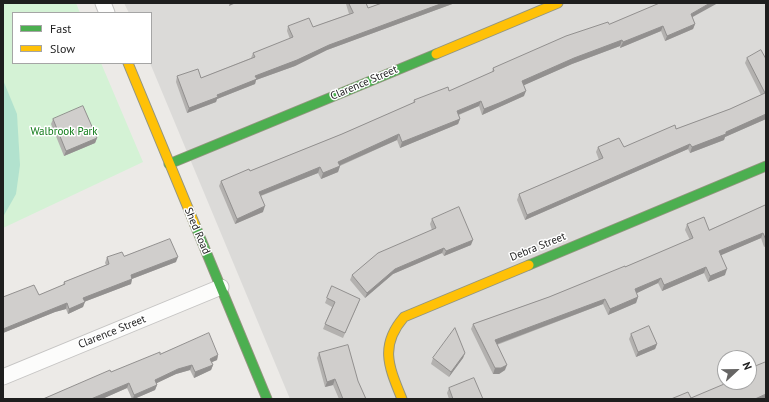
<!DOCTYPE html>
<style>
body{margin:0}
#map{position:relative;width:769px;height:402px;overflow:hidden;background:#eceae7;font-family:"PT Sans",sans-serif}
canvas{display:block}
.frame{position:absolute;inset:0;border:4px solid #1e1e1e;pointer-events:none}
.legend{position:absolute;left:12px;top:12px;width:140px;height:52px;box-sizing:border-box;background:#fff;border:1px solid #a5a5a5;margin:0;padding:5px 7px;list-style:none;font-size:12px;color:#1e1e1e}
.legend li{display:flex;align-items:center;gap:8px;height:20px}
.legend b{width:20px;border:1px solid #a5a5a5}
.north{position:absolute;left:717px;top:350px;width:40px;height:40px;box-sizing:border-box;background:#fff;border:1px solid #a5a5a5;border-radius:50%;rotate:68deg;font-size:11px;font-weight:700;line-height:16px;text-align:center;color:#1e1e1e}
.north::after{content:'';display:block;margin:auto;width:14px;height:18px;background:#666564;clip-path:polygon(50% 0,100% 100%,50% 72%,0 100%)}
</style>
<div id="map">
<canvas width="769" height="402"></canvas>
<div class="frame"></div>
<ul class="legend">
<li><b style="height:5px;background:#4caf50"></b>Fast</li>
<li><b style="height:5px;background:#ffc107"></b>Slow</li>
</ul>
<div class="north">N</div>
</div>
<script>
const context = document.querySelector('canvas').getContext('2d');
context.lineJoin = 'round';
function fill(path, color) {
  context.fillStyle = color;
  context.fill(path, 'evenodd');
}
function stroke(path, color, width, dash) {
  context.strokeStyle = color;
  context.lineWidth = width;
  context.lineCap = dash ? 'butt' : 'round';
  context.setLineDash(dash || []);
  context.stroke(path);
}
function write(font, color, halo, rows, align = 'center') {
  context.font = font + ' "PT Sans",sans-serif';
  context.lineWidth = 3;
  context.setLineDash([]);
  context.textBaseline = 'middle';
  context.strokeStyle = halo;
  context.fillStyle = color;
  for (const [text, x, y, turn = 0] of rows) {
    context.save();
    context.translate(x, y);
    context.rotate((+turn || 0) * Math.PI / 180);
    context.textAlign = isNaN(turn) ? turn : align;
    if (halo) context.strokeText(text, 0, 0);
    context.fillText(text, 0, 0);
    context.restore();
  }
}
const residential = new Path2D(`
 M124,3H766V399H290L150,63H151V13H129ZM725,358H749V382H725Z`);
const park = new Path2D(`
 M3,3H76L80,13H13V63H101L143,162L3,228Z`);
const pitch = new Path2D(`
 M3,80L17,114L20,165L16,194L3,217Z`);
const street = new Path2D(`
 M103,3L107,13
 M3,377L221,287`);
const fast = new Path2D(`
 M169,164L436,54
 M195,225L267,399
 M529,265L766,166`);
const slow = new Path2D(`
 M436,54L558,3
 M128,63L195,225
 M402,399C389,367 379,346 404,317L529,265`);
const wall = new Path2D(`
 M346,3H366L368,8L382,3H455L327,50L295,66L256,80L255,84L217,99L216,102L187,113L176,82L177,76L201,78L251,58L253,53L290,39L287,31L288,26L313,27L349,14L346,4Z
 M692,17L695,24L693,29L665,41L661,31L620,48V46L572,64L524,85V96L497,108L482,115L479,106L459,115L460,119L458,124L400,148L397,140L340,166L338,172L321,179L318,173L261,196L263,212L235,224L219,186L221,181L250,171L342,134L413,103L414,100L449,91L492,72L493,68L609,24Z
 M747,58L766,59V119L725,137L724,140L690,153L688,149L525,220L517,200L519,194L599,160L596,152L598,147H624L676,129L730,109L761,95L745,63Z
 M53,119L97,138L95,143L64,156L51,124Z
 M766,205V246L764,247L761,238L720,255L725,275L708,282L704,273L662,291L658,283L636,293L638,297L636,303L608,315L603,304L497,345L505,370L499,374H493L471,329L473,324L549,297L625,267L690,240L685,230L687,224L709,230Z
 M432,219L471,245L444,256L442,253L393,274L365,298L350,280L352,275L432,230L430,224Z
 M124,256L176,262L132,279L131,284L84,302L83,307L68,314L66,309L55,312L3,333L39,295L63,285L64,282L106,265L105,263L107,257Z
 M327,298L358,304L343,338L323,329L332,307L325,303Z
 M631,334L657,344L655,349L636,357L629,339Z
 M319,353L366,399H339L333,385L325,387L317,358Z
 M465,353L463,358L449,377L431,364L433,358Z
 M160,354L218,355L217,360L211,362L213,365L211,370L194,378L190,370L176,374L156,383L157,385L155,390L134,399H132L127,388L102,399H43L111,372Z
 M449,388L483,399H449L447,393Z`);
const shadedWall = new Path2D(`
 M230,3H236L229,6Z
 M443,3H455L327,50L295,66L256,80L255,84L217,99L216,102L187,113L189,108L255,76L329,45Z
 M710,3H718L689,19L691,14Z
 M695,24L693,29L665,41L667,36Z
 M663,26L661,31L620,48L623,42Z
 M622,40L620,46L572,64L520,87L522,81L574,58Z
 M526,91L524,96L482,115L484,109Z
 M481,101L479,106L455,116L457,111Z
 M766,114V119L725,137L724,140L690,153L692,147Z
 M460,119L458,124L400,148L402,142Z
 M399,134L397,140L336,167L338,162Z
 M97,138L95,143L64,156L66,151Z
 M690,144L688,149L525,220L527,215Z
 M340,166L338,172L321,179L323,173Z
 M320,167L318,173L257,197L259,192Z
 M265,206L263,212L235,224L237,219Z
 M763,233L761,238L717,257L719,251Z
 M473,240L471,245L444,256L446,251Z
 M444,248L442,253L393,274L365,298L367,293L395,269Z
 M178,257L176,262L129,280L131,275Z
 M706,267L704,273L662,291L664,285Z
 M727,269L725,275L708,282L710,276Z
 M661,278L658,283L633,295L635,289Z
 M132,279L131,284L81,303L83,298Z
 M638,297L636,303L608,315L610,309Z
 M605,299L603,304L492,346L495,340Z
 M85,302L83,307L68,314L69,309Z
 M67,303L66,309L55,312L3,333V329L57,307Z
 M657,344L655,349L636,357L638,352Z
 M465,353L463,358L449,377L451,372Z
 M218,355L217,360L208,364L210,359Z
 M192,365L190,370L176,374L153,385L155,380L178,369Z
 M213,365L211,370L194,378L195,372Z
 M507,365L505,370L499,374H493L495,368Z
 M335,379L333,385L325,387L327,382Z
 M129,383L127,388L102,399H91Z
 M157,385L155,390L134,399H133L134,395Z
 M766,394V399H755Z`);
const building = new Path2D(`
 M349,3H366L368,8L382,3H443L329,45L297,60L255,76L257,79L217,95L218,97L189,108L177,76L198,69L201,78L255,57L253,53L293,37L288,26L309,18L313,27L353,13Z
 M660,3H710L691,14L695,24L667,36L663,26L623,42L622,40L574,58L522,81L526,91L499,103L484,109L481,101L457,111L460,119L402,142L399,134L338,162L340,166L323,173L320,167L259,192L265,206L237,219L221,181L249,169L250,171L342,134L415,102L414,100L448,87L449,91L494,71L493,68L566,36L608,22L609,24Z
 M761,50L766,59V114L726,132V134L692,147L690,144L527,215L519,194L603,158L598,147L619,138L624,147L675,125L676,129L730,109L765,93L747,58Z
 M83,106L97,138L66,151L53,119Z
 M766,205V240L763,233L719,251L727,269L710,276L706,267L664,285L661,278L635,289L638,297L610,309L605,299L495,340L507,365L501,368H495L473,324L549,297L625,266V267L693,238L687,224L704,217L709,230Z
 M459,207L473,240L446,251L444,248L395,269L367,293L352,275L378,253L436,228L432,219Z
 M170,239L178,257L131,275L132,279L83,298L85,302L69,309L67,303L57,307L3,329V297L34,285L39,295L65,284L64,282L109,264L107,257L122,252L124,256Z
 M332,286L360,299L345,333L325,324L335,302L327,298Z
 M649,326L657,344L638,352L631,334Z
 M455,328L465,353L451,372L433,358Z
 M209,333L218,355L210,359L213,365L195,372L192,365L178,369L155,380L157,385L134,395L129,383L91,399H43L110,370L111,372L160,352V354Z
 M348,345L358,381L366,399H343L335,379L327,382L319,353Z
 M766,362V394L755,399H671L688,392L691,398L729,382H749V369Z
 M474,378L483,399H453L449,388Z`);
const streetNames = [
 ["Clarence Street",364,83,-23],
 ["Shed Road",197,231,67],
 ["Debra Street",538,247,-22],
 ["Clarence Street",112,332,-22]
];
const parkNames = [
 ["Walbrook Park",64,132]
];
fill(residential, '#dbdad8');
fill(park, '#d4f2d5');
fill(pitch, '#b2e2ce');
stroke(street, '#c5c4c3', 17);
stroke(fast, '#93957f', 11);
stroke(slow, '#93957f', 11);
stroke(street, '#fcfcfb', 15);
stroke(fast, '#4caf50', 9);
stroke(slow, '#ffc107', 9);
fill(wall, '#b3b1af');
fill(shadedWall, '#92908f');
fill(building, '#d0cecc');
stroke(building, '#92908f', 1);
write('11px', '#1e1e1e', '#fff', streetNames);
write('11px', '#0e7a17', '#fff', parkNames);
</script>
